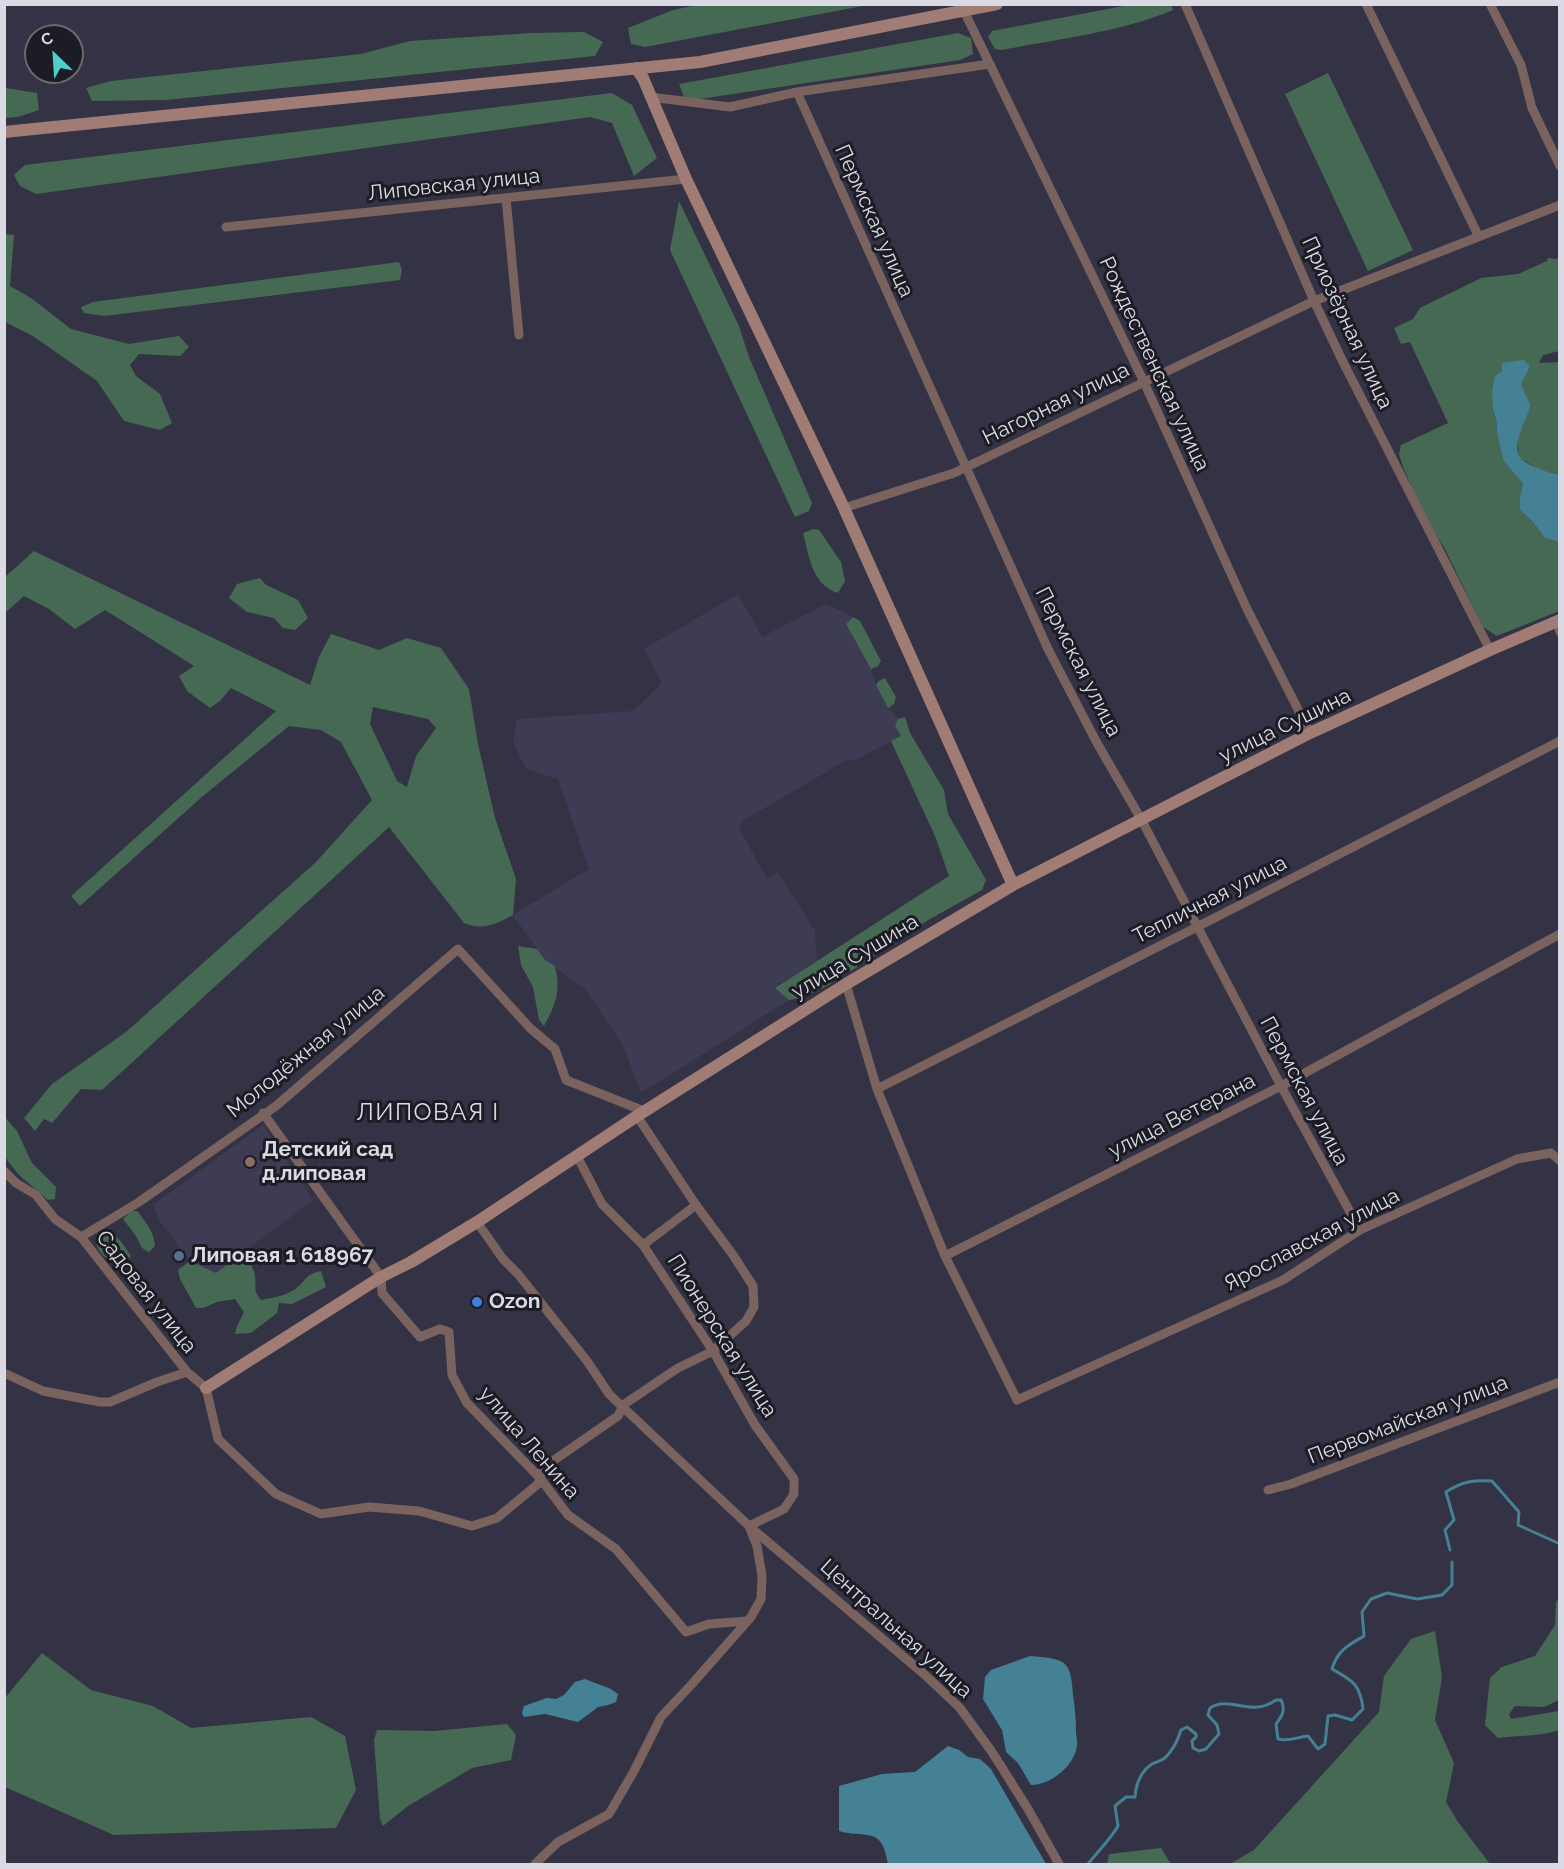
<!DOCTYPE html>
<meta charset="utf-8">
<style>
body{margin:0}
#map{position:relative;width:1564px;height:1869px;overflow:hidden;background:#343345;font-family:Raleway,sans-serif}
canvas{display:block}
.frame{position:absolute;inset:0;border:6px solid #dadae5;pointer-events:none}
.north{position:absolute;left:24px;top:24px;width:60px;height:60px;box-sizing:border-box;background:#1c1c24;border:2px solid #686871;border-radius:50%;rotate:335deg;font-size:16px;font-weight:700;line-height:24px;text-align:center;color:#dadae5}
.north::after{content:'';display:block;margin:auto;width:21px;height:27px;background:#52cdcd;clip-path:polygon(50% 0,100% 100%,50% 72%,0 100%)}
</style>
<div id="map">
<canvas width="1564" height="1869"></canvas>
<div class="frame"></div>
<div class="north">С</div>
</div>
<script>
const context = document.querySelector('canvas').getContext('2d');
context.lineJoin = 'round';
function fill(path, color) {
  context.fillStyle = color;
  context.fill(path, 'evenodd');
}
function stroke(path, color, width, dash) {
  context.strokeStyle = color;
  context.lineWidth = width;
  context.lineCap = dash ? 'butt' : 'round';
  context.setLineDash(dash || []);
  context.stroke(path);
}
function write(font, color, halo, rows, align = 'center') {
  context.font = font + ' Raleway,sans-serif';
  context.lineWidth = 6;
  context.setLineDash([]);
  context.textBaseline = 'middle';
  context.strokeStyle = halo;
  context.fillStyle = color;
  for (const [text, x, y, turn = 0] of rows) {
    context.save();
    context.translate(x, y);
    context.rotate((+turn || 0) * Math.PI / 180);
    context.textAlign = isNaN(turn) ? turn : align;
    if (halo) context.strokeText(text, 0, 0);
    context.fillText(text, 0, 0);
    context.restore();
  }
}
const built = new Path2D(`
 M738,594L762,637L826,604L853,617L846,624L871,669L876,685L888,708L898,719L895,726L901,736L853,761L847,760L744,820L739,829L767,878L778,872L815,931L817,960L775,987L789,1000L641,1093L622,1043L585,989L545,960L513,915L589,869L558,779L526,769L513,742L517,719L634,711L662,683L644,649Z
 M263,1125L313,1200L215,1273L190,1261L159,1220L153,1205Z`);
const green = new Path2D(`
 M702,4H868V5L645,47L631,44L628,28L673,10Z
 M1134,4L1171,5L1173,10C1121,32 1058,39 1002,50L995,49L988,37L992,31Z
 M584,32L603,42L595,56L166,100L92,101L86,88L111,81L361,54L410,41L531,33Z
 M958,33L971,38L973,54L960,60L693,100L684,97L679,84Z
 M1328,73L1413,250L1368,271L1285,94Z
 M5,88L37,93L39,110L18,117L5,118Z
 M612,93L632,105L657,158L634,176L612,123L590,117L36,194L20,186L14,175L25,165Z
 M679,201L739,326L749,357L812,503L809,511L795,517L670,250Z
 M5,234L14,235L10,286L31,298L71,329L129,344L179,336L189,347L180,356L139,354L130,365L136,376L160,394L172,423L160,430L124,421L97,381L33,336L5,322Z
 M1559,257V351L1543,355L1539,363L1559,362V475L1538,469L1520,458C1513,440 1523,423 1531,406L1521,384L1502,372L1493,410L1496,418L1497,433L1503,460L1523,484L1520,496V510L1532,521L1545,538L1559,542V611L1497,636L1483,627L1445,549L1425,517L1403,467L1399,454L1401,445L1448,423L1410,342L1401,344L1394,328L1413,319L1420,308L1481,278L1518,274L1547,261L1548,258L1556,259Z
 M399,262L402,270L400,280L104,316L84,313L81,307L93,302Z
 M813,529L819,530L841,562L845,581L838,593C812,585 809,556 803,533Z
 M34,551L310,685L319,657L331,634L379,650L407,638L441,648L469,689L478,744L495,818L516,879L513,915C496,924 483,931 464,923L389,827L102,1090L81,1089L52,1123L44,1119L35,1131L24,1118L52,1084L126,1032L316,862L372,800L341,742L321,730L289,726L203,796L80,906L71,896L276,711L231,688L220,701L210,708L187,691L179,676L194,666L105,610L75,629L49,609L24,596L5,613V577ZM373,707L428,719L436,728L416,756L407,787L397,781L370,724Z
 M260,578L266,585L298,600L308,618L295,630L283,628L274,618L247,612L229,598L237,584Z
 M853,617L860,621L881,661L878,666L871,669L846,624Z
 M885,678L896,697L894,704L888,708L876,685L879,681Z
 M905,717L910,733L944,790L948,814L986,880L982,890L930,919L851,971L843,966L834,975L831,984L801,998L789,1000L775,988L949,876L935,836L891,741L901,736L895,726L898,719Z
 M518,946L537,949L545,960L555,966C561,992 556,1004 544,1026L539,1020L533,987L521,965Z
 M4,1116L17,1131L32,1163L56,1187L55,1199L48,1200L18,1174L5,1157Z
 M132,1211H137C146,1222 154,1232 155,1246L149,1252L142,1248L136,1236L123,1219Z
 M104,1229C118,1233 123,1245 131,1256L126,1265C110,1265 91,1250 97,1233Z
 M242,1253C248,1260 254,1267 255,1276C257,1289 252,1288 261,1300C272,1298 285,1296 294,1290C307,1281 303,1275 321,1271L326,1287L292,1304L279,1303L277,1313L251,1333L235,1334L237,1326L244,1312L235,1299L217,1302L203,1308H196L180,1279L178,1270L190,1261L216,1273Z
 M1559,1597V1700L1544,1707L1515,1706L1509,1714L1511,1719L1559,1711V1730C1539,1737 1519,1735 1498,1738L1485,1725L1490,1678L1502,1667L1535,1656L1555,1625L1556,1603Z
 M1435,1631L1442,1677L1435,1720L1454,1763L1446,1802L1458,1822L1490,1864H1230L1254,1850L1379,1712L1384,1676L1411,1639Z
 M42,1653L91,1690L153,1706L191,1728L311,1717L345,1736L356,1790L336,1828L114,1835L5,1787V1698Z
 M507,1724L516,1735L511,1760L472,1768L408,1806L383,1826L380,1819L374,1740L377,1730L434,1731Z
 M1161,1848L1171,1864H1107L1109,1854Z`);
const water = new Path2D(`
 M1524,360L1530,366L1521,384L1531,406C1511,453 1507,460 1559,475V542L1545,538L1532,521L1520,510V496L1523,484L1503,460L1497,433L1496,418L1493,410L1492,392L1495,376L1502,372V363Z
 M1030,1656C1040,1657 1057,1657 1065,1664C1072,1671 1072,1686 1073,1695C1075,1708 1076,1720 1076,1732C1076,1736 1078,1742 1077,1746C1074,1766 1051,1785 1031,1785L1018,1763L1006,1752L1002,1730L983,1699L985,1677L991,1670Z
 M585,1679L611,1689L618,1694L616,1702L608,1705L598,1707L578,1722L545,1714L524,1717L522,1713L524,1706L547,1698L556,1699L564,1695L575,1682Z
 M948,1746L959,1750L968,1757L980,1759L991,1769L1046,1864H888C882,1825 867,1839 839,1831V1786L882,1774L915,1772Z`);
const stream = new Path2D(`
 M1450,1550L1445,1530L1454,1520L1446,1492C1463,1481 1473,1480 1492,1481L1519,1512L1518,1525L1560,1544
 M1088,1864C1098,1851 1110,1840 1118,1826L1115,1806L1126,1797H1135C1136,1784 1140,1772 1152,1764C1156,1762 1161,1761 1165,1758C1173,1750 1178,1740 1181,1730L1187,1727L1196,1734V1737L1192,1741L1193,1748L1199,1751L1206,1749L1219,1734L1217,1725L1208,1715L1210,1708C1231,1695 1251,1718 1276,1700H1281C1286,1710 1282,1716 1276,1724L1278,1739C1290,1742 1296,1737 1308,1736L1318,1749L1325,1744L1328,1716L1335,1715L1352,1720L1363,1709C1360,1684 1353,1681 1332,1669C1337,1651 1348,1645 1364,1636L1362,1612L1371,1599L1387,1593L1417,1599L1442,1595L1452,1585V1562`);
const street = new Path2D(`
 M1185,4L1314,301L1343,362L1490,650
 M1366,4L1478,235
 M1490,4L1521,65L1532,108L1560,166
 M964,11L1144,382L1247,609L1310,733
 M797,92L1048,649L1097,743L1141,819L1281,1086L1360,1230
 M650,97L730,107L797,92L990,64
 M506,198L519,335
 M226,227L686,179
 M844,508L954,473L1314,301L1560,205
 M1556,622L1560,632
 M846,984L877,1089L945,1256L1017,1400L1283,1280L1360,1230L1517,1159L1551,1153L1560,1161
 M877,1089L1197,927L1560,741
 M263,1113L381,1277L382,1293L420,1337L440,1329L449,1332L452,1375L467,1403L540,1478L568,1515L616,1549L686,1632L709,1624L747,1621
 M4,1171L16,1183L36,1195L55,1219L81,1237L187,1372L206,1388L218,1439L276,1494L321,1514L369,1507L419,1511L472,1526L497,1518L538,1484L544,1467L618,1416L623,1405L678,1368L713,1351L746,1321L754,1307L753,1286L733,1255L696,1205L637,1116
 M477,1222L503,1259L518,1274L587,1361L609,1394L749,1526L924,1674L960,1708L992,1752L1028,1809L1059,1864
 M81,1237L139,1202L276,1106L458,949L530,1028L555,1049L566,1080L644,1111
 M643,1245L696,1205
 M945,1256L1281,1086L1560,934
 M4,1373L43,1391L100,1402H110L157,1382L187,1372
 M1268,1490L1291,1484L1560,1382
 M535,1864L558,1842L609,1814L634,1771L661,1717L692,1684L751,1617L761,1599L762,1576L757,1546L749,1526L784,1509L794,1494V1479L755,1425L713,1351L643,1245L602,1204L577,1156`);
const secondary = new Path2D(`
 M636,68L643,78L686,179L844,508L1013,885
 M4,132L700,62L997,4
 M206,1388L381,1277L411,1262L477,1222L637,1116L846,984L1013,885L1310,733L1490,650L1560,620`);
const markers = [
 [250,1162,6,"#8d6e63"],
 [179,1256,6,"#5c6f8a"],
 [477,1302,6,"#3f7fe0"]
];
const streetNames = [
 ["Липовская улица",454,185,-6],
 ["Пермская улица",874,221,66],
 ["Приозёрная улица",1347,323,65],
 ["Рождественская улица",1154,364,65],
 ["Нагорная улица",1056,404,-26],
 ["Пермская улица",1078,662,63],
 ["улица Сушина",1285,726,-26],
 ["Тепличная улица",1210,900,-27],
 ["улица Сушина",855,957,-31],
 ["Молодёжная улица",306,1052,-39],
 ["Пермская улица",1304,1091,62],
 ["улица Ветерана",1182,1116,-27],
 ["Ярославская улица",1312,1240,-28],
 ["Садовая улица",146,1292,52],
 ["Пионерская улица",722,1336,58],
 ["Первомайская улица",1408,1420,-21],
 ["улица Ленина",529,1443,49],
 ["Центральная улица",896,1629,42]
];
const poiNames = [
 ["Детский сад",262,1150],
 ["д.липовая",262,1174],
 ["Липовая 1 618967",191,1256],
 ["Ozon",489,1302]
];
const quarterNames = [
 ["ЛИПОВАЯ I",428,1113]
];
fill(built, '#3d3c54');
fill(green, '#466954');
fill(water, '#458194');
stroke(stream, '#458194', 3);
stroke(street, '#7a635e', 9);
stroke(secondary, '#a17c74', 12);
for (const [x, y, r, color] of markers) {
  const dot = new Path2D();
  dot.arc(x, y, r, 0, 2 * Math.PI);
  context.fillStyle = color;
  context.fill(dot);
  stroke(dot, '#1c1c24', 2);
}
write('21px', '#dadae5', '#1c1c24', streetNames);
write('bold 21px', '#dadae5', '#1c1c24', poiNames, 'left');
context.letterSpacing = '1.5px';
write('24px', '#dadae5', '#1c1c24', quarterNames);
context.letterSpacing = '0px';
</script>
